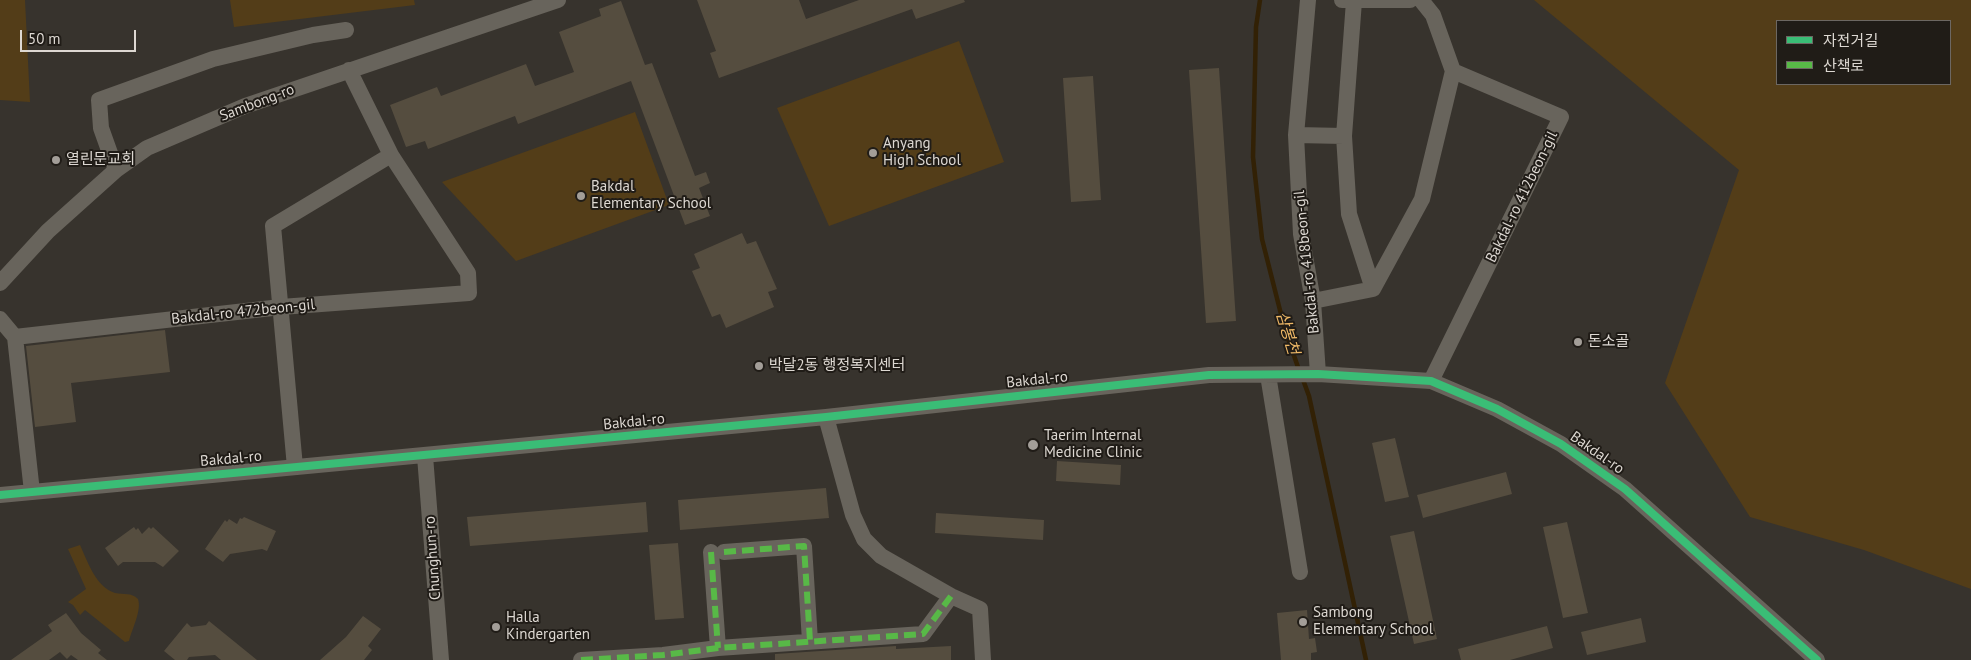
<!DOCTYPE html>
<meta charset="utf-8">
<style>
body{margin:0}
#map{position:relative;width:1971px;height:660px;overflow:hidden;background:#37332d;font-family:"PT Sans","Noto Sans KR",sans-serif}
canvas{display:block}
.legend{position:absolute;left:1776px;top:20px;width:175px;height:65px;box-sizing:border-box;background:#201c17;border:1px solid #6c6762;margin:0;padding:6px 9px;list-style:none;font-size:15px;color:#ddd8d2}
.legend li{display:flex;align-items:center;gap:10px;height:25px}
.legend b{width:25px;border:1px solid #6c6762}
.scale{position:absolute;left:20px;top:30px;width:116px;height:22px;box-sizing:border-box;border:2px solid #ddd8d2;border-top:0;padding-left:6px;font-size:15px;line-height:18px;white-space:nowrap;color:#ddd8d2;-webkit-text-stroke:4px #201c17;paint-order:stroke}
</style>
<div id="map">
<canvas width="1971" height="660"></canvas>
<ul class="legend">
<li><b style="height:6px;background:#3abd76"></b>자전거길</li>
<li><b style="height:6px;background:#58b947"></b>산책로</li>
</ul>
<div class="scale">50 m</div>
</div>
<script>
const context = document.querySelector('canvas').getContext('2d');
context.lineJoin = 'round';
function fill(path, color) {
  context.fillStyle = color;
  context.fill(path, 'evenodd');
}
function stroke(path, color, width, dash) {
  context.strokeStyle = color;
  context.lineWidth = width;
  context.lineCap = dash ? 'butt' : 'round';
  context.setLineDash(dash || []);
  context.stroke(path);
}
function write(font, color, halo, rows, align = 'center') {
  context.font = font + ' "PT Sans","Noto Sans KR",sans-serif';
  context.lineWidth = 4;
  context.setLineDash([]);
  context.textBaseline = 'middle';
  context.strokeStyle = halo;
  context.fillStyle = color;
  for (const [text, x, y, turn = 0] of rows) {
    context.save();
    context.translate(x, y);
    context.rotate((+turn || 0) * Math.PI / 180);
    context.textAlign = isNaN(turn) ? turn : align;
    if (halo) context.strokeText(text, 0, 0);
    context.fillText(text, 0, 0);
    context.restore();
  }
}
const green = new Path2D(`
 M0,0H25L30,102L0,100Z
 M230,0H414L415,5L234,27Z
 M1534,0H1971V589L1864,550L1750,517L1665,383L1739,170ZM1777,21H1950V84H1777Z
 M959,41L1004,162L829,226L777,108Z
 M635,112L669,205L516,261L442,182Z
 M80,545C88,562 95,586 115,593C124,595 131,592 138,599C142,610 132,629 129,641L125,642L85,610L80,615L73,605L68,602L86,589L68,549Z`);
const stream = new Path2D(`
 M1260,0L1256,27L1253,157L1262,239L1285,330L1299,370
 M1302,377L1309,396L1366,660`);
const building = new Path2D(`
 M697,0H799L806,19L859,0H964L965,2L916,19L912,9L719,78L710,53L716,51Z
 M621,1L645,65L652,63L695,176L706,172L710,183L699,188L710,216L685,225L631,81L518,124L515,116L428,149L425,141L406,147L390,105L437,87L441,96L526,64L535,86L574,72L559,32L601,16L599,9Z
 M1219,68L1236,321L1206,323L1189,70Z
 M1093,76L1101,200L1071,202L1063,78Z
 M742,233L747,244L756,241L777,289L768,292L774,307L726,328L720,314L712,317L692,271L700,268L694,254Z
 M165,330L170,372L71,383L76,422L35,427L26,346Z
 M1395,438L1409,497L1385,502L1372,443Z
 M1057,461L1121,465L1120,485L1056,481Z
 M1506,472L1512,494L1423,518L1417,495Z
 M826,488L829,518L680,530L678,500Z
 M646,502L648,532L470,546L467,517Z
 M936,513L1044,520L1043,540L935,533Z
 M244,517L276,531L267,551L262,549L230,554L223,562L205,549L225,520L227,522L229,519L237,524L240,518L242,519Z
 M1567,522L1588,613L1563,618L1543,527Z
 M134,527L136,530L138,528L142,534L149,527L151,529L153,527L179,551L163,567L155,562H123L118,566L105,548Z
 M1414,531L1437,639L1414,644L1390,536Z
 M678,543L684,618L655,620L649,545Z
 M1307,610L1309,639L1315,638L1317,652L1311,653V660H1281L1277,613Z
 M66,613L81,633L101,650L98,653L107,660H78L71,655L67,659L60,652L49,660H11L52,631L48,625Z
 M363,616L381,629L368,646L372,650L364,660H320L346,637Z
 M1641,618L1646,642L1587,655L1581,632Z
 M209,621L257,660H221L215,655L189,657L187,660H175L164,651L187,623L191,627L206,625Z
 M1547,626L1553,648L1510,660H1461L1458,649Z
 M896,646V649L951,646V660H775V654Z`);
const minor = new Path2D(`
 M1308,0L1296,135L1301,234L1313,301L1318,374
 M1342,0H1410
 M1354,1L1344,136L1349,214L1373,289
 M1296,135L1344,136
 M116,170L101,128L99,100L213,59L313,35L346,30
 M0,283L48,231L116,170L147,148L245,106L558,0
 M1313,301L1373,289L1422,199L1453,71L1433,15L1421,0
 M0,319L15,337
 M1268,375L1300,572
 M1431,381L1561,117L1453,71
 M826,417L853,515L864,539L881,556L951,596L980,609L983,660
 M425,456L441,660
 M295,467L273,226L391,155L349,70
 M32,492L15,337L281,307L469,293L468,273L391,155
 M0,495L826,417L1209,375L1318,374L1431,381L1497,409L1561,444L1625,489L1817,660
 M711,552L718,648
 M724,552L804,546L810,641
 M581,660L663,655L718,648L923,634L951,596`);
const quiet = new Path2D(`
 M711,552L718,648
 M724,552L804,546L810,641
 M581,660L663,655L718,648L923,634L951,596`);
const cycleway = new Path2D(`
 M0,495L826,417L1209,375L1318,374L1431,381L1497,409L1561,444L1625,489L1817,660`);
const markers = [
 [873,153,5,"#a39e98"],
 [56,160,5,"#a39e98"],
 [581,196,5,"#a39e98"],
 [1578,342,5,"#a39e98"],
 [759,366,5,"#a39e98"],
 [1033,445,6,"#a39e98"],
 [1303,622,5,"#a39e98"],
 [496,627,5,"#a39e98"]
];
const streetNames = [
 ["Sambong-ro",257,103,-21],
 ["Bakdal-ro 412beon-gil",1522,197,-64],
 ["Bakdal-ro 418beon-gil",1307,262,-96],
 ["Bakdal-ro 472beon-gil",243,312,-6],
 ["Bakdal-ro",1037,380,-6],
 ["Bakdal-ro",634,422,-6],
 ["Bakdal-ro",1597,453,35],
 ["Bakdal-ro",231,459,-5],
 ["Chunghun-ro",433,558,-94]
];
const poiNames = [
 ["Anyang",883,144],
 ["High School",883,161],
 ["열린문교회",66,160],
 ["Bakdal",591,187],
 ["Elementary School",591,204],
 ["돈소골",1588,342],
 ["박달2동 행정복지센터",769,366],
 ["Taerim Internal",1044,436],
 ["Medicine Clinic",1044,453],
 ["Sambong",1313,613],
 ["Elementary School",1313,630],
 ["Halla",506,618],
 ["Kindergarten",506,635]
];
const waterNames = [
 ["삼봉천",1287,333,73]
];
fill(green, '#533d18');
stroke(stream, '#322105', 4.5);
fill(building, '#554d3f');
stroke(minor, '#68645c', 16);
stroke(quiet, '#58b947', 6, [12, 6]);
stroke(cycleway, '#3abd76', 8);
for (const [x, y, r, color] of markers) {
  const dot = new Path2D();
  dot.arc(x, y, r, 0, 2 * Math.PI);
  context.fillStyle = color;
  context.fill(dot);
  stroke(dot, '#201c17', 2);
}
write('15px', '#ddd8d2', '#201c17', streetNames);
write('15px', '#ddd8d2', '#201c17', poiNames, 'left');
write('italic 16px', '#efb967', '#201c17', waterNames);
</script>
